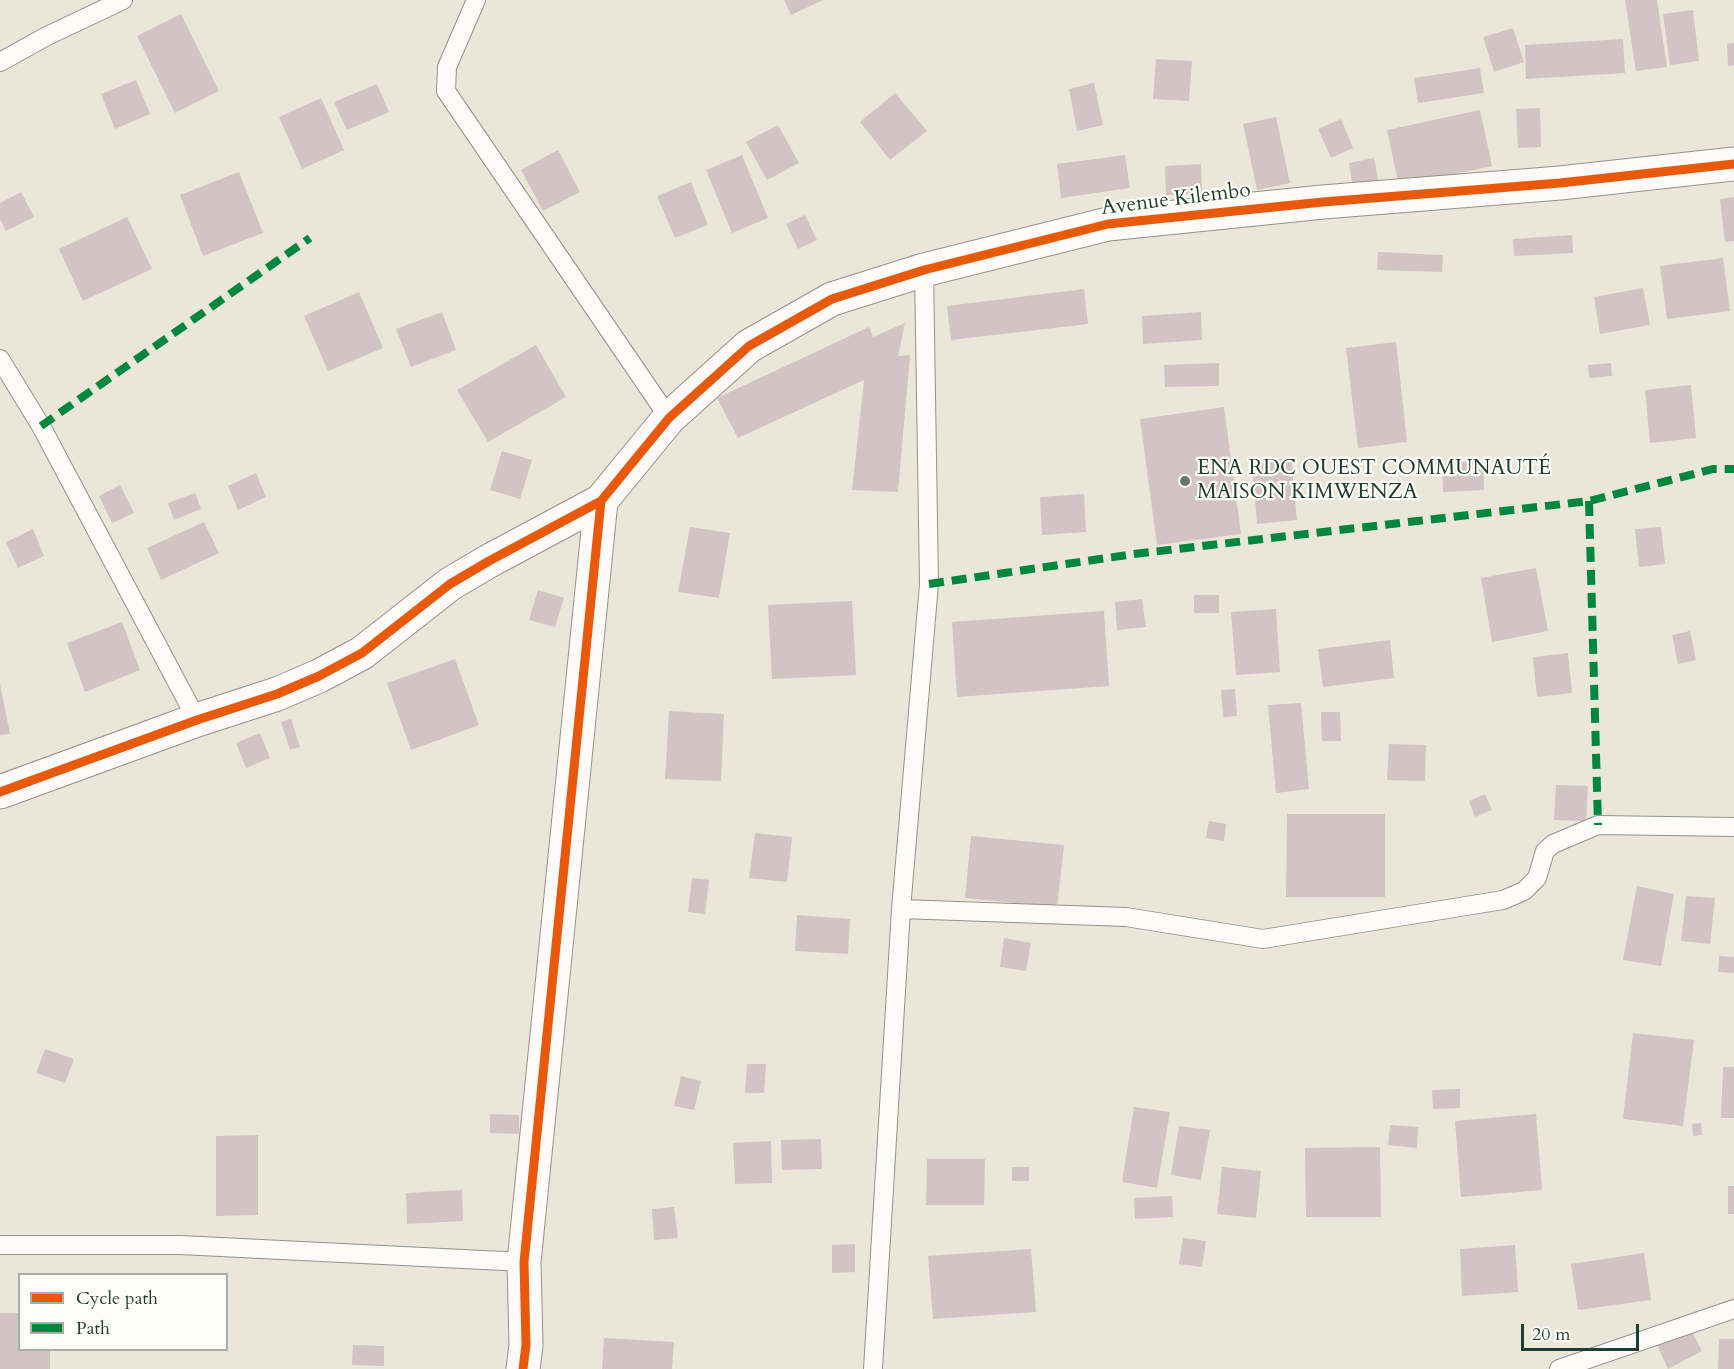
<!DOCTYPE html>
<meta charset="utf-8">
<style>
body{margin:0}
#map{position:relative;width:1734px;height:1369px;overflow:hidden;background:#eae7d9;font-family:Cardo,serif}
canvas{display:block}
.legend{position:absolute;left:18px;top:1273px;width:210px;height:78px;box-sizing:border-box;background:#fdfcf7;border:2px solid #a4b0a9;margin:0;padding:8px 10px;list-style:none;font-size:18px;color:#1f3d34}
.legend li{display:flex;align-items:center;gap:12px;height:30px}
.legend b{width:30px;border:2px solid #a4b0a9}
.scale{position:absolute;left:1521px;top:1324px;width:118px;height:27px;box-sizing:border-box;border:3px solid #1f3d34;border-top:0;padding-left:8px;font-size:18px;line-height:21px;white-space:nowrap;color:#1f3d34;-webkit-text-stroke:4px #fdfcf7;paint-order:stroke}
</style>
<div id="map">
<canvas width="1734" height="1369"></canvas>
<ul class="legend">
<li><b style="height:8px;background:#e8590c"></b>Cycle path</li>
<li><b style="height:8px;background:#00873e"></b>Path</li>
</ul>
<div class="scale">20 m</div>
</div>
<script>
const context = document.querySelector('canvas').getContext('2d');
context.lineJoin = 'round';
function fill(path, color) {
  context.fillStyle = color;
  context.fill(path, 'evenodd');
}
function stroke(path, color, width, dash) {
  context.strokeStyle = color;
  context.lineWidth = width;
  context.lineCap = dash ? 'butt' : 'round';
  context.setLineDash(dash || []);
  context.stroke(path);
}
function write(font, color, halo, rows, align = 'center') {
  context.font = font + ' Cardo,serif';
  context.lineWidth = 4.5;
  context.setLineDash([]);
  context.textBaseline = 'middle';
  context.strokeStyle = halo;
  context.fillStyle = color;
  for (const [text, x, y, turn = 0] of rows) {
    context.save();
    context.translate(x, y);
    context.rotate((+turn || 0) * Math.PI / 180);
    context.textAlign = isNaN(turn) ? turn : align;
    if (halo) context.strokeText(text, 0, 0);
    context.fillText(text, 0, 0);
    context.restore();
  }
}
const building = new Path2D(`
 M784,0H823L791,15Z
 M1625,0H1657L1667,67L1636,71Z
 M1693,10L1699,61L1670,65L1663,14Z
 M181,14L219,91L175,113L137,36Z
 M1513,28L1524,62L1494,72L1483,37Z
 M1623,39L1625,73L1526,79L1525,45Z
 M1734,43V65L1728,66L1727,44Z
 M1156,59L1192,61L1189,101L1153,99Z
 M1480,68L1484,93L1418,103L1414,78Z
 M136,80L150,114L115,129L101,94Z
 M1094,83L1103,125L1077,131L1069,89Z
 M377,84L389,112L347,130L334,102Z
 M895,93L927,131L890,160L860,122Z
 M321,98L344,150L302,169L279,117Z
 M1540,108L1541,147L1518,148L1516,109Z
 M1480,110L1492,166L1399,186L1387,130Z
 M1276,117L1290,183L1257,190L1243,124Z
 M1341,119L1353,148L1331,158L1318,129Z
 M778,125L799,163L767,180L746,142Z
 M558,150L580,192L543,211L521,170Z
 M742,155L768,218L732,233L706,170Z
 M1125,155L1130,188L1061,198L1057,164Z
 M1374,158L1379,184L1353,189L1349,163Z
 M1201,164L1202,193L1166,195L1165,166Z
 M239,172L263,233L203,256L180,195Z
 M691,182L708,225L675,238L657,196Z
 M21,192L34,217L6,231L0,219V203Z
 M1734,197V241L1725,242L1720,199Z
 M805,215L817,240L798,249L786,224Z
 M127,217L152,269L83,301L59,249Z
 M1572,235L1573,253L1514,256L1513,239Z
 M1378,252L1443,255L1442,272L1377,270Z
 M1723,258L1730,311L1667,319L1660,266Z
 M1643,288L1650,325L1600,334L1594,297Z
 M1084,289L1088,324L951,340L947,306Z
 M359,292L383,348L328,371L304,316Z
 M442,312L456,350L411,367L396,329Z
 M1201,312L1202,340L1143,344L1142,316Z
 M905,323L898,356L910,355L898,492L852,490L864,380L738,438L717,398L869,327L873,337Z
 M1396,342L1407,442L1358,448L1346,348Z
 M536,345L566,397L488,442L457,390Z
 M1219,363V386L1165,387L1164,365Z
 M1611,363L1612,376L1589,378L1588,365Z
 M1691,385L1696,438L1650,443L1645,390Z
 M1224,407L1241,534L1157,545L1140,419Z
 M502,451L532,460L520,499L490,490Z
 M1291,458L1297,520L1257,524L1252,462Z
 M1483,461L1484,490L1443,492L1442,463Z
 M256,473L266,497L238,510L228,486Z
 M120,485L134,513L112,523L99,496Z
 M195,493L201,509L174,520L168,503Z
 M1084,494L1086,532L1042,535L1040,497Z
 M204,522L219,553L161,580L147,548Z
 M690,527L730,533L719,598L678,592Z
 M1661,527L1665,564L1639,567L1635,529Z
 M33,529L44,556L18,568L6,542Z
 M1536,568L1548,631L1492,642L1481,578Z
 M538,590L564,598L555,627L529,620Z
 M1194,595H1219V613H1194Z
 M1142,599L1146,627L1117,630L1115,602Z
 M852,601L856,675L772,679L768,605Z
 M1276,609L1280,672L1236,675L1231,612Z
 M1104,611L1109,686L957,697L952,622Z
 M122,622L140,670L85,692L67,643Z
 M1690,631L1696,660L1678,664L1672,635Z
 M1390,640L1394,678L1323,687L1318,649Z
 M1568,653L1572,693L1537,697L1533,657Z
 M455,659L479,725L411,750L387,683Z
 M0,684L10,734L0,735Z
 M1235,689L1237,716L1223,717L1221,690Z
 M1301,703L1309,789L1276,793L1268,705Z
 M669,711L724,714L721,781L665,779Z
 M1321,712H1340L1341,741H1322Z
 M291,719L300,747L290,750L281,722Z
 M260,733L270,758L246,768L236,743Z
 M1389,744L1426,745L1425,781L1387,780Z
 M1556,785L1588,786L1586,821L1554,820Z
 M1485,794L1492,810L1475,817L1469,801Z
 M1287,814H1385V897H1286Z
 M1209,821L1226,824L1224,841L1206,838Z
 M755,833L792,837L787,882L749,878Z
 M971,836L1064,845L1057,907L965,898Z
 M692,878L709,880L705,914L688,912Z
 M1637,886L1674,894L1661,966L1623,960Z
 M1686,896L1715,898L1710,944L1681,941Z
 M797,915L850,919L848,954L795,951Z
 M1004,938L1031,943L1026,971L1000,967Z
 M1719,956L1734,957V973L1718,972Z
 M1633,1033L1694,1040L1683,1126L1623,1119Z
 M45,1049L74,1059L65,1083L36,1073Z
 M747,1064H766L764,1093H745Z
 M1723,1067H1734V1118H1721Z
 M681,1076L701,1081L694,1110L674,1106Z
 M1460,1089V1108L1433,1109L1432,1090Z
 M1134,1107L1170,1112L1157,1188L1122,1182Z
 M490,1114L519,1115V1134L490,1133Z
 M1536,1114L1542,1190L1461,1197L1455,1121Z
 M1701,1123L1702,1135L1693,1136L1692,1124Z
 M1390,1125L1418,1127L1417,1148L1388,1145Z
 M1179,1126L1210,1130L1201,1180L1171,1175Z
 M258,1135V1215L216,1216V1136Z
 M821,1139L822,1169L782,1170L781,1140Z
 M771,1141L772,1183L735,1184L733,1143Z
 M1380,1147L1381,1217H1306L1305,1148Z
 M927,1159H985L984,1205H926Z
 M1012,1167H1029V1181H1012Z
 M1222,1167L1261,1171L1256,1218L1217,1214Z
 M1728,1186H1734V1214H1728Z
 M462,1190L463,1221L407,1224L406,1193Z
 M1172,1196L1173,1217L1135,1219L1134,1198Z
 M674,1207L678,1238L654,1240L652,1209Z
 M1183,1238L1206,1241L1202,1267L1179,1264Z
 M855,1244V1272L832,1273V1245Z
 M1515,1245L1518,1292L1462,1296L1460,1249Z
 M1031,1249L1036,1312L933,1319L928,1256Z
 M1644,1253L1651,1300L1578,1310L1571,1264Z
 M0,1313H20V1350H50V1369H0Z
 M1690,1328L1702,1351L1668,1369L1657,1345Z
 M604,1338L674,1342L672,1369H602Z
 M1719,1339H1734V1369H1718Z
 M353,1345L384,1346V1366L352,1365Z`);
const lane = new Path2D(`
 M476,0L447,67L446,91L669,418
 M0,62L47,36L123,0
 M0,359L41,426L197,720
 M901,909L1126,917L1263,939L1503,900L1524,891L1537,878L1545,851L1553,844L1598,825L1734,827
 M0,1245H180L524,1262
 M873,1369L901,909L929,584L924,270
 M1559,1369L1734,1309`);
const street = new Path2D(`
 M0,792L197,720L277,694L319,676L362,653L450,584L489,561L601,501L669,418L749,346L832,299L924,270L1108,224L1323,202L1560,183L1734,164
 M523,1369L526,1345L524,1262L601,501`);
const quiet = new Path2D(`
 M41,426L310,238
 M1589,501L1598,825
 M929,584L1134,554L1589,501L1713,469H1734`);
const cycleway = new Path2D(`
 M0,792L197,720L277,694L319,676L362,653L450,584L489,561L601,501L669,418L749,346L832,299L924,270L1108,224L1323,202L1560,183L1734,164
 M523,1369L526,1345L524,1262L601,501`);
const markers = [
 [1185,481,6,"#66786e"]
];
const streetNames = [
 ["Avenue Kilembo",1176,200,-7]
];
const poiNames = [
 ["ENA RDC OUEST COMMUNAUTÉ",1197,469],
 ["MAISON KIMWENZA",1197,493]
];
fill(building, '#d3c3c4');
stroke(lane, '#90938b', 20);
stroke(street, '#90938b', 35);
stroke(lane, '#fcfbf9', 18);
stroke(street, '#fcfbf9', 33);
stroke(quiet, '#00873e', 8, [15, 8]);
stroke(cycleway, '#e8590c', 9);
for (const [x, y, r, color] of markers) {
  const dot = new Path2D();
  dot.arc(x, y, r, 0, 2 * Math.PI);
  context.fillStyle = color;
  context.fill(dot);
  stroke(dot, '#fdfcf7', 2);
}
write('21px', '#1f3d34', '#fdfcf7', streetNames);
write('21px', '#1f3d34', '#fdfcf7', poiNames, 'left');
</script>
